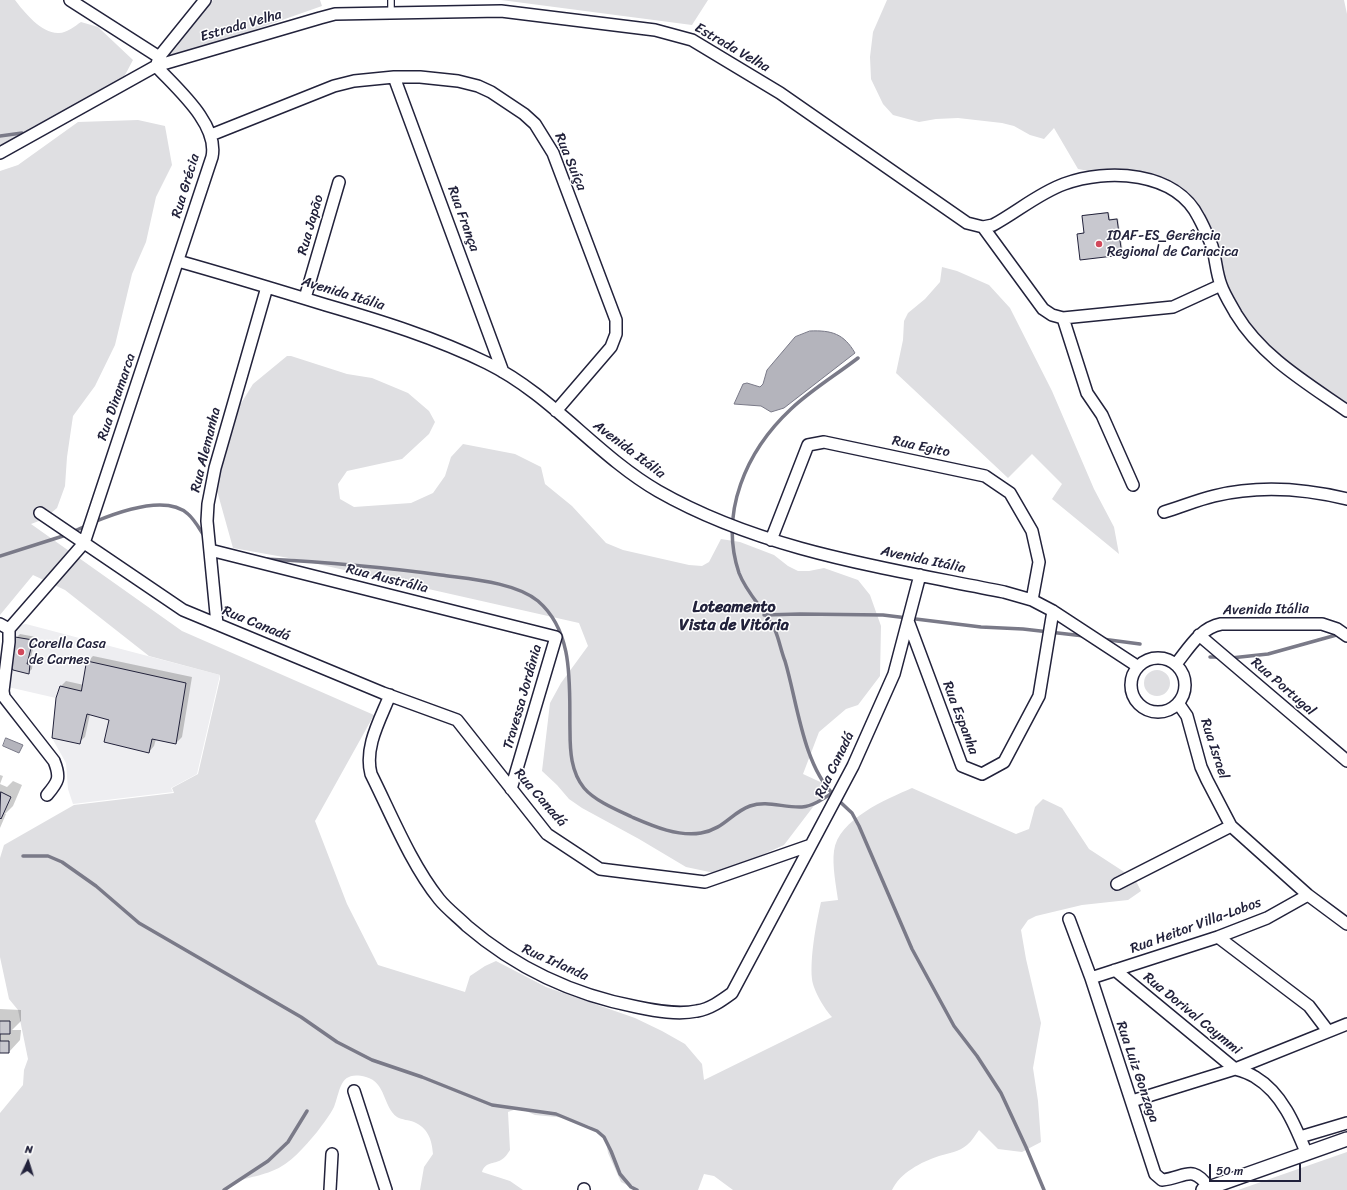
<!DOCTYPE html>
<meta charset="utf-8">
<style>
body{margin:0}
#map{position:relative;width:1347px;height:1190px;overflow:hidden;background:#fff;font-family:Sriracha,sans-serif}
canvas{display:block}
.north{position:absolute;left:8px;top:1142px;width:40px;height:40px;-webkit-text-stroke:3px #fff;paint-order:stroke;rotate:4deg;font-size:11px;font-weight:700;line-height:16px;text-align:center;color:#22223b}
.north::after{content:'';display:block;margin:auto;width:14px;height:18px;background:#22223b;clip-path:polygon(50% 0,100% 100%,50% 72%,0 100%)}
.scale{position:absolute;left:1209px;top:1164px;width:92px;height:18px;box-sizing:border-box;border:2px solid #22223b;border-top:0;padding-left:5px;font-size:12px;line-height:14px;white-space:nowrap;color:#22223b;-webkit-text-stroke:3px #fff;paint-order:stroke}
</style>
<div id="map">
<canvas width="1347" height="1190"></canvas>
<div class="north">N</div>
<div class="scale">50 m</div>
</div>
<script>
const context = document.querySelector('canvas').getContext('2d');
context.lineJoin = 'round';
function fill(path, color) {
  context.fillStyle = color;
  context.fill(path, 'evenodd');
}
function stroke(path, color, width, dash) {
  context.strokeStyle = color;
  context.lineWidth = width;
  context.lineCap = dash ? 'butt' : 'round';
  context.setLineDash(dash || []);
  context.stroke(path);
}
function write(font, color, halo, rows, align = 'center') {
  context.font = font + ' Sriracha,sans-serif';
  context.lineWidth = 3;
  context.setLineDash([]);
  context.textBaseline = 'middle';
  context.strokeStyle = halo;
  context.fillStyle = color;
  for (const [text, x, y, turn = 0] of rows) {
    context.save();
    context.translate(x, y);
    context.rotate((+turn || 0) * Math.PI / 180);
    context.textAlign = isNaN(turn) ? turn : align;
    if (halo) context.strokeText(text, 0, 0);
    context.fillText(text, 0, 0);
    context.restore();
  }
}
const built = new Path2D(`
 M26,624L220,675L197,774L171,788L173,792L73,804L68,789L66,763L52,738L56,698L8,687L6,681L17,626Z`);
const green = new Path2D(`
 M0,0H15C24,12 42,34 59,33C67,33 75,26 81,22L98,27L133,60L125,75L86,104L32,127L8,144L0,147Z
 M213,0H320L322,6L174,58L171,54Z
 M501,0H708L692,25Z
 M887,0H1344L1347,14V404L1325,392L1307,376L1275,356L1254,336L1228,291L1199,209L1188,192L1165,180L1133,173L1094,172L1078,169L1054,128L1044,139L1030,135L1014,126L1002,123L958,118L936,119L919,122L893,115L883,104L871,79L870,57L873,32Z
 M138,120L165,126L172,165L156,197L146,242L132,274L115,345L95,386L73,416L67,457L65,486L57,508L44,519L31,524L182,631L374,715L315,821L347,904L378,965L465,992L470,976L485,966L496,961L546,987L635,1018L662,1031L685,1044L702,1064L704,1080L832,1017C825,1010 813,990 812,979C810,957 816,924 821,902L838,900C836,886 832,865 834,851C838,819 887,799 912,788L1016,834L1029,829L1035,807L1043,799L1062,808L1089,849L1135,879L1141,891L1128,900L1082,905L1036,916L1028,920L1021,930L1026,959L1041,1023L1033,1068L1038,1101L1041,1142L1022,1152L998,1149L979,1130C975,1135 972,1141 967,1145C959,1152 949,1153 939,1156C921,1162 900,1173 892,1190H733L714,1176L704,1174L698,1190H637L621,1182L608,1153L606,1141L590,1126L567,1118L535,1115L519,1108L508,1112L510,1150C508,1153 505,1158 501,1160C494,1164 485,1162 482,1172L510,1181L523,1190H420L424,1167L433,1154C432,1140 428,1128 414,1122C409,1120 402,1120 397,1117C383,1107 386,1082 366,1077C339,1070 341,1090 334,1107C330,1115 323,1124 317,1132C304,1147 291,1164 272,1171C252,1179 243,1176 224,1190H0V1113L23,1085L24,1070L28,1059L18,1010L9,999L0,957V858L4,845L74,805L174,793L172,788L198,774L220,679V675L149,656L65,590L33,575L0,615V171L18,165L78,122Z
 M942,267L957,271L989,285L1010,308L1052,391L1094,489L1114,527L1119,554L1052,499L1062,484L1032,454L1008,478L896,373L903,340L904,321L908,313L925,299L940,282Z
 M287,356H291L347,374L372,378L408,393L429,411L435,422L429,434L402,459L347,471L338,484L340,499L354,507L411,503L433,493L445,476L451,457L463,444L515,454L541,467L545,484L572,506L606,543L623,550L689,565L702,566L709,562L721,539L740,542L774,555L788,566L798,571H809L824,568L858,580L870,595L881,626L880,676L858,705L846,709L819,732L803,774L829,786L784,845L719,874L686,867L639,839L582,808L569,799L557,785L542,771L550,703L561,683L588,646L579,623L300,560L233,548L216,487L221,449L237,410L253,384Z
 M1144 683a13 13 0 1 1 26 0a13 13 0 1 1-26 0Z
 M1347,1152V1190H1238Z`);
const water = new Path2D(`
 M810,331C832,330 844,334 855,353L784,408L771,412L761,406L734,404L743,384L747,383L760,387L763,384L767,370L795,337Z
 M6,738L23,745L19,753L3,746Z`);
const shadow = new Path2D(`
 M1109,212L1110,219L1118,218L1123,252L1121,254L1078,234L1085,232L1083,216L1084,215Z
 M20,634L36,637L30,661H33L32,669L28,673L16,638Z
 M93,656L192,677L182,737L176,743L156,739L154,746L149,752L110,719L90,714L85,737L79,742L60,687L66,681L84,685L88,661Z
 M0,775L3,776L0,784L7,787L13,781L22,785L13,806L5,814H6L0,828Z
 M0,1009L21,1010V1021L12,1030H21L20,1040L9,1052H0Z`);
const stream = new Path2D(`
 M0,136L22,133
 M94,522C118,512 166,494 188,514C195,520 200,530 205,537
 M0,556L63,536L88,525
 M265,559C324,562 383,567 441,575C469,579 515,582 538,601C575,633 569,686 570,731C570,751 571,772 584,788C595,801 617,810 632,817C653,826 678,837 701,833C724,829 731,813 750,806C767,800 784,808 802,807C813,806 823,799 832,793
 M764,615L800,614L883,615L981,627L1023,629L1084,636
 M1102,639L1140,644
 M1210,657H1221
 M1231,658L1268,654L1340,634
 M833,794C803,764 797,701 785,661C781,651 779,639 775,630C765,610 747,594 739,573C719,513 746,451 791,409C811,390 836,375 858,358
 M837,799L852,813L859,826L912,949L954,1026L977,1056L1001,1093L1026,1147L1044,1190
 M23,856H48L62,862L96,886L139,923L301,1017L337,1042L372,1060L422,1077L492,1105L556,1114L597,1131L604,1137L611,1151L620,1174L631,1187L637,1190
 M224,1190L268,1161L288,1142L307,1111`);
const building = new Path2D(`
 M1108,213L1109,220L1117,219L1122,255L1080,260L1077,234L1084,233L1082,216Z
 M15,637L33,640L27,664H30L29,674L13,670L9,664Z
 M87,661L186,683L176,744L152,739L149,753L104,742L109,720L87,714L80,744L52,738L56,698L60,686L81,691Z
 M1,792L11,797L1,819L0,818Z
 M0,1021H10V1034H0V1041H9V1053H0Z`);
const service = new Path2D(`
 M391,0V12`);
const minor = new Path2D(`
 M70,0L159,57
 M157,64L159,57L205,0
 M394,77L503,372
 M211,135L334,86L354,81L394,77H420L458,81L478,86L491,92L524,114L535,124L553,153L616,320V334L611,347L556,411
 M0,153L156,66L320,18L335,14L501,11L655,30L692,40L780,93L967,223L983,227L993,225C1017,212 1039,193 1064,184C1107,168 1176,171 1199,218C1204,227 1208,237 1212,246C1216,259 1216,272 1221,285C1224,294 1231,305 1236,314C1262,357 1307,383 1347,411
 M983,227L1043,309L1052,315L1063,318L1087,393L1102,415L1133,485
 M178,261C228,275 277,290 326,305C381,321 436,338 487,363C552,395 596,455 658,491C763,551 886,568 1004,592L1032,600L1053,611L1137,666
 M305,298L339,182
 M1063,318L1173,307L1221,285
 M1164,512C1181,507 1197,500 1214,496C1259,485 1302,488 1347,499
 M40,513L183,610L383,693L457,720L547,834L600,869L705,882L811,845L853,766L894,674L920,575
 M771,540L808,445L824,442L985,476L1010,493L1032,531L1039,562L1032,600
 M210,550L556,637L511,789
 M908,621L962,766L982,774L1004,762L1039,696L1053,611
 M0,624L9,629V642L3,691L4,697L54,761C61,778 58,782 47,795
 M217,624L207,521L208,504L215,468L267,287
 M9,629L84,543L212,157C219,124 176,88 156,66
 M1199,635L1347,761
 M1131 685a27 27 0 1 1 54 0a27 27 0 1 1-54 0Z
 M1176,664C1189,648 1200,628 1221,624H1322L1337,629L1347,636
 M390,695C380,720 364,747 371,774C391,814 411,864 439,899C447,909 458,917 467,926C516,968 574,995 637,1007C656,1011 678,1015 697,1011C710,1009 721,1001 732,993L811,845
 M1178,703L1187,716L1201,767L1207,780L1231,826L1308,895L1347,924
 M1117,884L1231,826
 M1069,919L1091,978L1155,1174L1162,1180C1185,1178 1192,1163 1209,1188
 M1218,937L1309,1006L1328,1031
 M1115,970L1235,1069C1242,1071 1249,1073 1255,1077C1282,1093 1295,1125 1306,1152
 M1091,978L1218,937L1267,918L1308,895
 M354,1091L386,1190
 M1132,1101L1235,1069L1347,1024
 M1300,1137L1347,1123
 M330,1190L332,1154
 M584,1190V1189`);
const tertiary = new Path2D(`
 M1203,1190L1347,1139`);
const markers = [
 [1099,244,4,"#d1495b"],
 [21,652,4,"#d1495b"]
];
const streetNames = [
 ["Estrada Velha",241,26,-16],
 ["Estrada Velha",732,48,30],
 ["Rua Suíça",570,162,67],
 ["Rua Grécia",186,186,-73],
 ["Rua França",463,219,70],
 ["Rua Japão",311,225,-74],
 ["Avenida Itália",343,294,17],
 ["Rua Dinamarca",117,397,-71],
 ["Rua Egito",921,447,12],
 ["Rua Alemanha",206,450,-76],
 ["Avenida Itália",629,450,37],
 ["Avenida Itália",923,560,12],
 ["Rua Austrália",387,579,14],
 ["Avenida Itália",1266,610,-1],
 ["Rua Canadá",256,624,22],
 ["Rua Portugal",1283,687,41],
 ["Travessa Jordânia",523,697,-74],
 ["Rua Espanha",960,718,69],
 ["Rua Israel",1214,749,72],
 ["Rua Canadá",835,765,-64],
 ["Rua Canadá",540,798,49],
 ["Rua Heitor Villa-Lobos",1196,926,-20],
 ["Rua Irlanda",555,963,24],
 ["Rua Dorival Caymmi",1192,1014,39],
 ["Rua Luiz Gonzaga",1137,1072,71]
];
const poiNames = [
 ["IDAF-ES_Gerência",1107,236],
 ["Regional de Cariacica",1107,252],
 ["Corella Casa",29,644],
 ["de Carnes",29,660]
];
const quarterNames = [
 ["Loteamento",734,608],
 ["Vista de Vitória",734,626]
];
fill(built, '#eeeef1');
fill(green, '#dfdfe2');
fill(water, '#b4b4bc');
stroke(water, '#7a7a88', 1);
fill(shadow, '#0003');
stroke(stream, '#7a7a88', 3.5);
fill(building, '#c8c8cf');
stroke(building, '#22223b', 1);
stroke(service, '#22223b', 8);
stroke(minor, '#22223b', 14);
stroke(tertiary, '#22223b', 16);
stroke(service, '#fff', 5.5);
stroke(minor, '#fff', 11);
stroke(tertiary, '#fff', 13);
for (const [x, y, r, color] of markers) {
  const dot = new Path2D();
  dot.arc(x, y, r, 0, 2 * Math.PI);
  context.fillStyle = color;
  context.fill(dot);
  stroke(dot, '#fff', 1.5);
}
write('14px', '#22223b', '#fff', streetNames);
write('14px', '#22223b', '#fff', poiNames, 'left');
write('bold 16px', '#22223b', '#fff', quarterNames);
</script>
